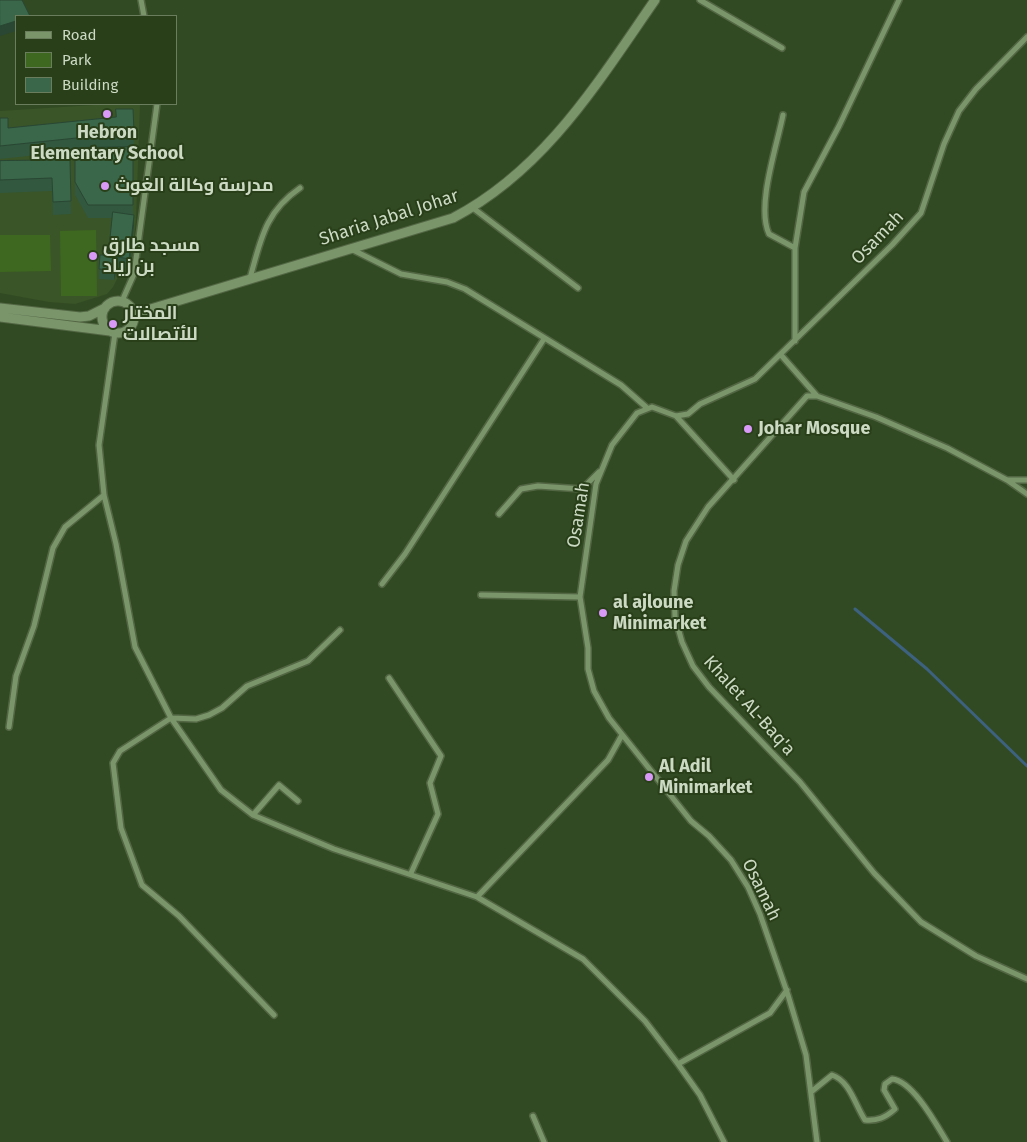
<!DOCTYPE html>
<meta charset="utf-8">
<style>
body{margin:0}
#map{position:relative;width:1027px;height:1142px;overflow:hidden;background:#324a23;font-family:"Fira Sans",sans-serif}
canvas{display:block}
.legend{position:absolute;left:15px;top:15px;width:162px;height:90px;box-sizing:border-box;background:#283f19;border:1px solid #6a7d5d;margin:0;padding:6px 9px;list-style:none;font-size:15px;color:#ccdac4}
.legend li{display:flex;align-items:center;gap:10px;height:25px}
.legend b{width:25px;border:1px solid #6a7d5d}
</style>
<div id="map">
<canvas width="1027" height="1142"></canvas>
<ul class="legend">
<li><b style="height:6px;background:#7b956b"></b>Road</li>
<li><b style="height:14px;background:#3e681f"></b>Park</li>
<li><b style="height:14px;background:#3a6649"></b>Building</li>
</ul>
</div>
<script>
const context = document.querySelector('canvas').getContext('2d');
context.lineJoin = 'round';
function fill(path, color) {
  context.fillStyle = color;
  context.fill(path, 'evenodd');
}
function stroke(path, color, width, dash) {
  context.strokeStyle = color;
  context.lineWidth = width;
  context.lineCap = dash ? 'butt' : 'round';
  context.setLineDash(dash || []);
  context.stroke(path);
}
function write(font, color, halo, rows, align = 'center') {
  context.font = font + ' "Fira Sans",Cairo,sans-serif';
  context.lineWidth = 4;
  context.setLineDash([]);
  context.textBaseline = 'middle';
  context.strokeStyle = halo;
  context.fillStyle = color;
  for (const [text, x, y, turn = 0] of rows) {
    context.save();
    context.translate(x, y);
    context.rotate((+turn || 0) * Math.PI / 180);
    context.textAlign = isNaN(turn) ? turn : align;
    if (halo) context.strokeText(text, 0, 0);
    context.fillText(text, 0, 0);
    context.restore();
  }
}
const built = new Path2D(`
 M110,104H140L136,220L130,273H120L113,287L107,294L75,304L49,302L0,293V111Z`);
const green = new Path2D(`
 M96,230L97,296H61L60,231Z
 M0,235H50L51,271L0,272Z`);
const stream = new Path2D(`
 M855,609L927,669L1027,766`);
const minor = new Path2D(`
 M141,0L144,16
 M700,0L782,48
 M783,115C777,146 756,206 769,234L795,248
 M473,208L578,288
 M351,249L401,274L447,282L465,289L621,385L646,407
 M250,278C261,239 265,212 300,188
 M122,301L134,274L157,104
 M115,333L99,445L104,495L116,544L135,647L171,718L221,790L253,815L334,849L477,897L583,959L645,1021L678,1064L700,1095L724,1142
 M795,341V248L804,192L839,126L899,0
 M781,355L817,396L876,417L947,448L1007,480L1027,494
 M817,396H807L708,507L686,541L678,565L674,591L675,617L682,642L693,666L709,687L800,782L874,873L921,922L976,956L1027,979
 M676,416L734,480
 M1008,480H1027
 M499,514L521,489L538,486L582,489L599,472
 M382,584L405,554L544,339
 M481,595L580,597
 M389,678L441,756L430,783L438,814L411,873
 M9,727L16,676L34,626L53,548L65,527L104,495
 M253,815L279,785L298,801
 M477,897L608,760L622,735
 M274,1015L179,916L142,885L121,828L113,763L120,751L171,718L196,719L209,715L222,708L247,686L308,661L340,630
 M678,1064L770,1013L787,990
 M811,1092L832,1075C850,1081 855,1105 865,1120C877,1121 885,1118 895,1109L884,1090L885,1084L892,1079C913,1081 936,1124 947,1142
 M533,1116L544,1142
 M817,1142L806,1055L788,995L760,914L748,887L731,860L709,836L691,821L609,718L594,691L588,669V648L580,597L596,484L612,445L637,413L652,407L676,416L688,414L700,404L755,379L892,245L921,213L944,144L959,111L976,89L1027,37`);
const tertiary = new Path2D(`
 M102 317a16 16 0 1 1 32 0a16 16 0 1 1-32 0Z
 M0,308L80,317L89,316L105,308
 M134,314L453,218C545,170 598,82 655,0
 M0,317L110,331`);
const wall = new Path2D(`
 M133,109L134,146L114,147H133V215L134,225L129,269L118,267L114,280L99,279L100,255H108L112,218H88L75,195V151L0,159V118L8,128L116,117Z
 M70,160L71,214L53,215L52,191L0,193V161Z`);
const shadedWall = new Path2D(`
 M16,21V31L0,36V26Z
 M134,215V225L129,269V259Z
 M118,257V267L114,280V270Z`);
const building = new Path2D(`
 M0,0H22L30,16H16V21L0,26Z
 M116,109H133L134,132L0,146V118H8V128L116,117Z
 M133,147V205H88L75,182V148Z
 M70,160L71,201L53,202L52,178L0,180V161Z
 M113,212L134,215L129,259L118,257L114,270L99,269L100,255H108Z`);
const markers = [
 [107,114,5,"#d99af7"],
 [105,186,5,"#d99af7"],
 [93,256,5,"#d99af7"],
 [113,324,5,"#d99af7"],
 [748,429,5,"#d99af7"],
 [603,613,5,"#d99af7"],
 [649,777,5,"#d99af7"]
];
const poiNames = [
 ["Hebron",107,133,"center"],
 ["Elementary School",107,154,"center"],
 ["مدرسة وكالة الغوث",115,186],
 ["مسجد طارق",103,246],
 ["بن زياد",103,267],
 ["المختار",123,314],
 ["للأتصالات",123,335],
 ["Johar Mosque",758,429],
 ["al ajloune",613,603],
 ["Minimarket",613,624],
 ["Al Adil",659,767],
 ["Minimarket",659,788]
];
const streetNames = [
 ["Sharia Jabal Johar",389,218,-18],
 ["Osamah",878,238,-46],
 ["Osamah",579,515,-81],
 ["Khalet AL-Baq'a",749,706,48],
 ["Osamah",761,890,64]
];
fill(built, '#3a5527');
fill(green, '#3e681f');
stroke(stream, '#3d627f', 3);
stroke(minor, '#526644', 8);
stroke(tertiary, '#526644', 11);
stroke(minor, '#7b956b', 5);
stroke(tertiary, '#7b956b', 9);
fill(wall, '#32583f');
fill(shadedWall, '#294733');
fill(building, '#3a6649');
stroke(building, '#294733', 1);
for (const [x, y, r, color] of markers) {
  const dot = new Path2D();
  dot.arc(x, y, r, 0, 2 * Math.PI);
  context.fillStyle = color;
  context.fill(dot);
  stroke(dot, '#283f19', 2);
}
write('bold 18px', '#ccdac4', '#283f19', poiNames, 'left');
write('18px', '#ccdac4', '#283f19', streetNames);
</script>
